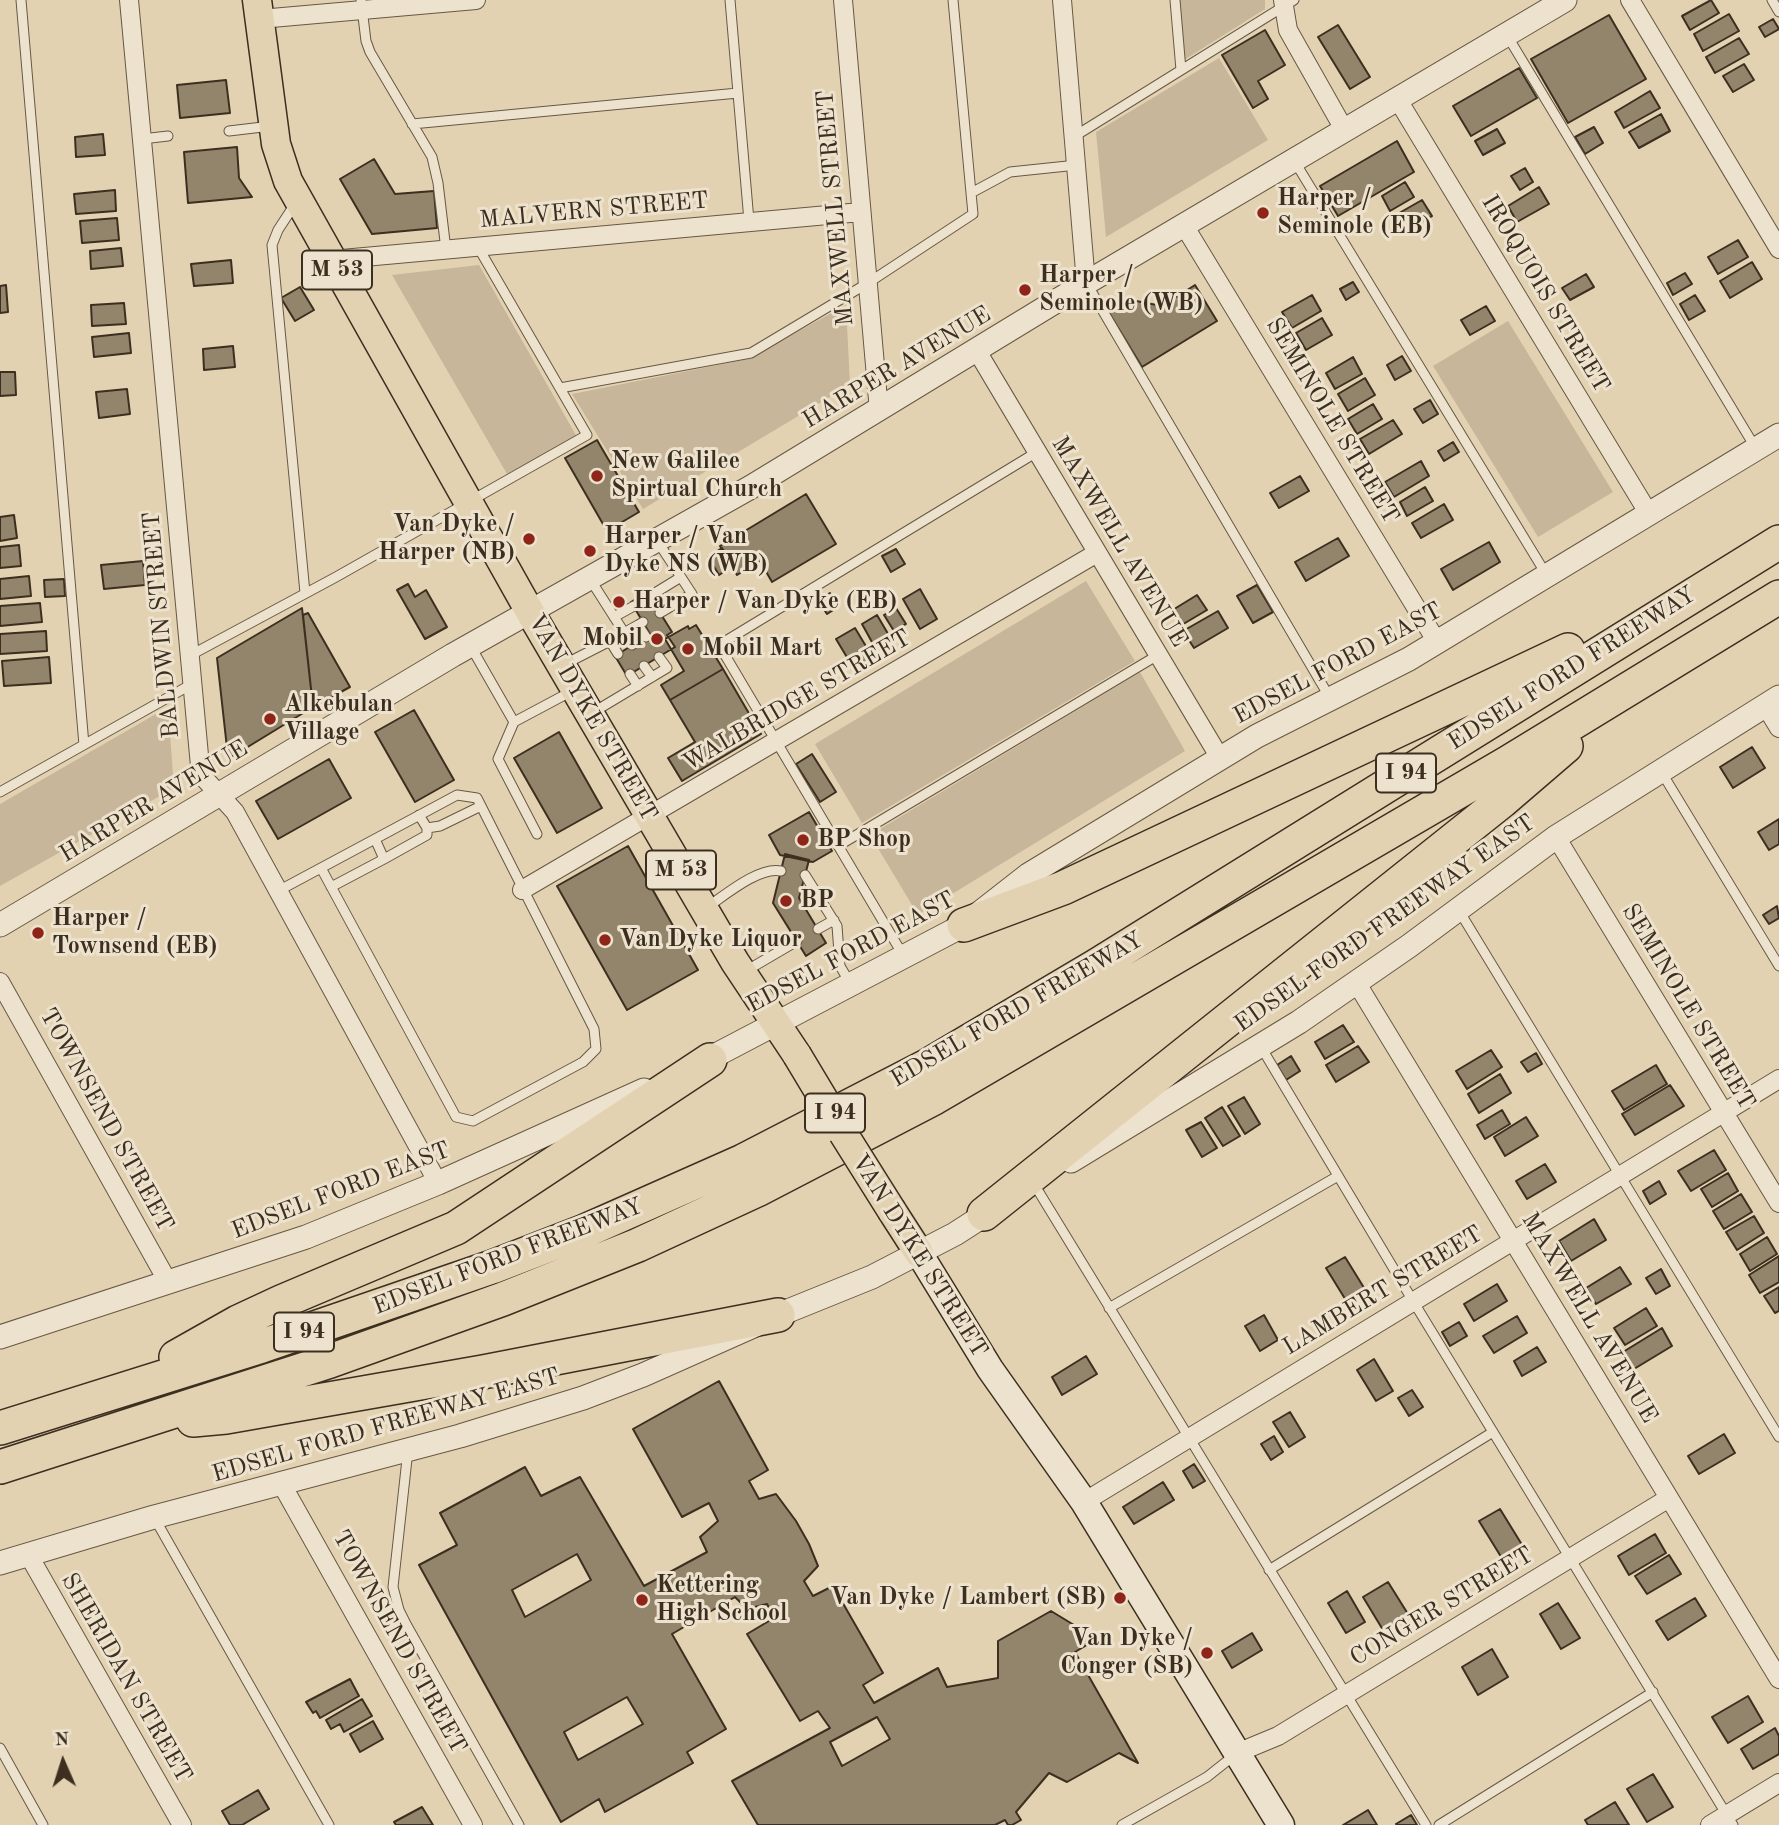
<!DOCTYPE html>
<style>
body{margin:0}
#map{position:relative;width:1779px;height:1825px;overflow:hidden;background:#e3d2b2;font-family:"Old Standard TT",serif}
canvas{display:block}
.north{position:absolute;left:28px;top:1727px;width:70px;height:70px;-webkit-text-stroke:5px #ede2cd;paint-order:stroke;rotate:357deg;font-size:19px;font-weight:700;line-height:28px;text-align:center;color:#3c2f20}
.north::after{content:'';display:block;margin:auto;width:24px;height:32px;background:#3c2f20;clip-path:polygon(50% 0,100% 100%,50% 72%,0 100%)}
</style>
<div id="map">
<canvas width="1779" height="1825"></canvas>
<div class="north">N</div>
</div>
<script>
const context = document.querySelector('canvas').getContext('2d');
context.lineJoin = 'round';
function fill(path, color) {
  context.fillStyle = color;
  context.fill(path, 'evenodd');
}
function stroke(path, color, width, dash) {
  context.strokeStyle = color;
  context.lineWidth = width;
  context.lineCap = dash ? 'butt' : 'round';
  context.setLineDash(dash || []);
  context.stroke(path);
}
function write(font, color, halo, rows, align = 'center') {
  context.font = font + ' "Old Standard TT",serif';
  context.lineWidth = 6;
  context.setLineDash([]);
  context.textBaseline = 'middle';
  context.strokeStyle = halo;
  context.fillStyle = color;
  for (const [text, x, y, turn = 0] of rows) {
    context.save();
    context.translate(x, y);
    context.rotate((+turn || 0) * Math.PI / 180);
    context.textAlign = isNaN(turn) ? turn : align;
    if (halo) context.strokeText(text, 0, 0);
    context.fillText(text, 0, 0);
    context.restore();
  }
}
const green = new Path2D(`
 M1179,0H1265V9L1184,60Z
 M1219,58L1268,140L1106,237L1096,132Z
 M479,265L577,437L507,474L392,275Z
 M846,305L850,385L643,509L572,394L748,359Z
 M1508,321L1613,492L1538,537L1433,366Z
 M1086,581L1135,661L862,823L815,744Z
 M1140,672L1185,751L918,915L870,835Z
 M168,707L174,788L0,886V804Z`);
const building = new Path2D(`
 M1711,0L1719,13L1690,30L1682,16Z
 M1729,14L1739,31L1703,51L1694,34Z
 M1609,15L1646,79L1568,123L1531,59Z
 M1773,19L1779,29L1765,37L1759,27Z
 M1338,25L1370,77L1350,89L1318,37Z
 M1265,30L1285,65L1258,81L1268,99L1253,108L1222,55Z
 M1739,38L1749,54L1715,73L1706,57Z
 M1744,64L1754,80L1733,92L1723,76Z
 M1519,68L1537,98L1471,136L1453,106Z
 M226,80L230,113L180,118L177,85Z
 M1650,91L1660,108L1624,128L1615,112Z
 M1661,114L1670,131L1639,148L1629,132Z
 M1594,127L1603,143L1585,154L1575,137Z
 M1497,129L1505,143L1483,155L1475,141Z
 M103,134L105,155L76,157L75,137Z
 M1397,141L1414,172L1338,216L1320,186Z
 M237,147L239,178L252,197L188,203L184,152Z
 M374,159L395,194L434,191L437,228L372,234L340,179Z
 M1525,168L1533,182L1520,190L1511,176Z
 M1405,182L1414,197L1390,211L1382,196Z
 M1539,187L1549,204L1517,222L1508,206Z
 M115,190L116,211L76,214L74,194Z
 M1422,200L1432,216L1403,232L1394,216Z
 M117,218L119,240L82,243L80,221Z
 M1738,240L1748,257L1718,274L1708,257Z
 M121,248L123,266L91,269L90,251Z
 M231,260L233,283L194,286L191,264Z
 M1752,262L1762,279L1730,298L1720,281Z
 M1685,273L1692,284L1673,295L1667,283Z
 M1586,274L1594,287L1570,300L1562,288Z
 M1353,282L1359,292L1346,300L1340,289Z
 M6,285L8,312L0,313V286Z
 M1195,285L1217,321L1142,367L1109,313L1131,300L1162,306Z
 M300,287L314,310L295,321L281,298Z
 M1312,295L1321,311L1292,328L1282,312Z
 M1695,295L1705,311L1689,320L1680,304Z
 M124,303L126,324L92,326L91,305Z
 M1486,306L1495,321L1470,335L1461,320Z
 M1322,318L1332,335L1306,350L1296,333Z
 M129,333L131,353L94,357L92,337Z
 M233,346L235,367L204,370L203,349Z
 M1402,356L1411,371L1395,380L1387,365Z
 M1353,357L1362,374L1335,389L1326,373Z
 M0,372H15L16,395L0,396Z
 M1365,378L1375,395L1348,411L1338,394Z
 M127,389L130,414L99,418L96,392Z
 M1430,400L1438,414L1423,423L1414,409Z
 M1373,404L1382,419L1357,434L1348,419Z
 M1393,420L1402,434L1369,454L1360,439Z
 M597,440L639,512L607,531L565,458Z
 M1453,442L1459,452L1444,461L1438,451Z
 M1421,461L1429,476L1394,497L1385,482Z
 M1300,476L1309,491L1279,508L1270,493Z
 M1425,487L1433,501L1407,516L1400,502Z
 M806,494L836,544L772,582L760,561L737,575L720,546Z
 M1444,504L1453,520L1421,538L1412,523Z
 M14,515L17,538L0,541V517Z
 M1338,538L1349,556L1306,581L1295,562Z
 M1489,542L1500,562L1453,590L1441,569Z
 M19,545L21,566L0,568V547Z
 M722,548L733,566L719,575L708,557Z
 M896,549L905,564L891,572L882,556Z
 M143,561L145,585L104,589L101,565Z
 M29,576L31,596L0,599V579Z
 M64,579L65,596L45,597L44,580Z
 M408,584L415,597L426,590L447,627L425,639L397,590Z
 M1257,585L1273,612L1253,623L1237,596Z
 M920,589L937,619L920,629L903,599Z
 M647,592L672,632L667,635L675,647L627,676L615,656L650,634L631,602Z
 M830,593L838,607L827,614L818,600Z
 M1197,595L1207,610L1180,626L1171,611Z
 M40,603L42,622L0,626V606Z
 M302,608L313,707L233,756L228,757L217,658Z
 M896,608L906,624L894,631L884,615Z
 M1218,611L1228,628L1194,648L1183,631Z
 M308,613L350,687L313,707L303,615Z
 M877,615L894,644L878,653L862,624Z
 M696,625L723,669L670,700L661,685L684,671L665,639L688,626L689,629Z
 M855,628L873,658L854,669L836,639Z
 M46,631L47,651L0,654V634Z
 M49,657L51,683L4,686L2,661Z
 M723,669L761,734L682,781L668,758L695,742L670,700Z
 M414,710L454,780L415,802L375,732Z
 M559,732L602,808L557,833L514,758Z
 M1752,747L1765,768L1733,788L1720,767Z
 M812,754L836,792L820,802L796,764Z
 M329,759L351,798L278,839L256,801Z
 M809,812L832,851L813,862L780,855L769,835Z
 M1779,819V844L1769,850L1758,832Z
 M628,846L698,970L627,1010L557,886Z
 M785,854L809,860L799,898L826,943L806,956L773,903Z
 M1777,906L1779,918L1769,924L1763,915Z
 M1343,1025L1354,1042L1325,1059L1315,1042Z
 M1358,1046L1369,1062L1336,1082L1326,1065Z
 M1491,1050L1502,1067L1467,1089L1456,1071Z
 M1536,1053L1542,1064L1528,1072L1521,1062Z
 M1291,1056L1300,1071L1286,1080L1277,1065Z
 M1656,1065L1667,1084L1624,1110L1612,1091Z
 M1500,1074L1511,1093L1479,1113L1468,1094Z
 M1670,1085L1684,1106L1635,1135L1622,1114Z
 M1244,1097L1260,1124L1245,1134L1228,1106Z
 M1222,1107L1240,1136L1223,1146L1205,1118Z
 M1502,1110L1510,1124L1485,1139L1477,1125Z
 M1526,1117L1538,1136L1505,1156L1494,1137Z
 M1201,1122L1217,1148L1202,1157L1186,1130Z
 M1714,1150L1726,1170L1691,1191L1678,1171Z
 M1545,1164L1556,1182L1527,1199L1516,1181Z
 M1728,1173L1738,1191L1712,1207L1701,1189Z
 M1659,1181L1666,1194L1650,1204L1643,1191Z
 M1741,1194L1752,1212L1724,1229L1713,1211Z
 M1754,1216L1764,1233L1737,1250L1726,1232Z
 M1594,1219L1606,1240L1571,1261L1559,1241Z
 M1767,1237L1777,1254L1750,1271L1740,1254Z
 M1779,1256V1282L1760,1293L1749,1275Z
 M1345,1257L1366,1291L1347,1302L1326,1268Z
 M1620,1267L1631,1284L1596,1304L1586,1288Z
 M1661,1269L1670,1286L1656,1294L1646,1278Z
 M1497,1284L1507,1301L1474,1321L1464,1304Z
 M1779,1287V1311L1775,1313L1764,1296Z
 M1646,1308L1657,1326L1625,1345L1614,1328Z
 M1264,1315L1278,1340L1260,1351L1245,1326Z
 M1517,1316L1527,1333L1494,1353L1483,1336Z
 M1459,1322L1467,1336L1450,1346L1442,1332Z
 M1662,1328L1672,1346L1634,1369L1623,1352Z
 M1537,1347L1546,1362L1522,1376L1514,1361Z
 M1086,1356L1097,1374L1062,1395L1052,1377Z
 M1374,1359L1393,1391L1376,1401L1357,1370Z
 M719,1381L768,1470L749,1481L759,1499L776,1494L796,1521L809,1544L818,1566L804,1581L813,1596L833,1586L883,1673L863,1685L874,1703L938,1668L947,1687L998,1678V1641L1051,1611L1097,1639L1075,1652L1138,1763L1119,1753L1067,1782L1049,1773L1016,1812L1021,1820L1012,1825H1008L1005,1820L995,1825H758L732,1781L830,1728L818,1711L800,1721L747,1634L774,1618L767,1604L747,1609L735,1597L672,1634L726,1729L687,1752L693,1763L605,1812L599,1799L561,1822L419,1565L457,1545L440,1513L525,1467L541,1496L580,1477L644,1586L707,1552L700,1537L718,1521L709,1503L682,1517L633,1429ZM577,1554L591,1580L525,1617L512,1590ZM627,1697L643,1724L578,1760L564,1732ZM877,1717L890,1739L842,1766L830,1742Z
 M1412,1390L1423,1407L1409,1416L1398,1398Z
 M1290,1412L1305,1437L1289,1447L1273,1422Z
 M1724,1434L1735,1453L1699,1474L1688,1456Z
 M1274,1436L1283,1452L1271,1460L1261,1444Z
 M1194,1464L1205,1481L1193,1488L1183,1471Z
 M1163,1482L1174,1500L1134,1524L1123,1507Z
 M1500,1509L1524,1548L1503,1560L1479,1521Z
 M1655,1534L1666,1553L1629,1575L1618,1556Z
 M1669,1555L1681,1574L1647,1594L1635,1576Z
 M1388,1582L1408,1614L1383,1630L1363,1597Z
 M1347,1591L1365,1622L1346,1633L1328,1603Z
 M1695,1598L1706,1616L1668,1640L1656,1621Z
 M1558,1603L1580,1638L1561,1649L1540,1614Z
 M1252,1633L1262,1650L1232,1668L1222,1651Z
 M1492,1649L1508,1677L1478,1695L1462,1667Z
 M350,1679L359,1696L320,1718L316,1711L313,1713L306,1702Z
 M1748,1696L1763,1722L1728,1743L1712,1717Z
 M362,1699L372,1716L344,1732L340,1724L331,1729L326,1720Z
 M373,1721L383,1739L360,1752L350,1734Z
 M1775,1728L1779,1736V1754L1753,1769L1741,1749Z
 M1653,1774L1673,1807L1647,1822L1627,1789Z
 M258,1790L269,1809L242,1825H230L222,1811Z
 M1615,1802L1629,1825H1588L1585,1820Z
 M422,1807L433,1825H396L394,1822Z
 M1368,1810L1377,1825H1343Z
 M1411,1815L1417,1825H1397L1396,1824Z`);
const service = new Path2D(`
 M21,0L84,745
 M361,0L366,41L370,52L432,157L438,183L446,250
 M730,0L749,221
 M953,0L971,193
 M1175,0L1181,70
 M1772,0L1779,12
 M1508,37L1755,447
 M412,124L738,93
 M229,131L271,126
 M1075,136L1294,0
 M142,139L168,136
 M1295,162L1546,574
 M295,204L278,230L272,245L305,593
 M1087,284L1330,698
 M560,388L751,353L868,283L973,214L971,193L1010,172L1077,165
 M658,542L692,594L660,613
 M590,579L632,645
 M650,596L681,577
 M614,617L634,606
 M643,622L638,625L646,637
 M471,647L514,722L574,690
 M618,654L610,641L638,625
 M189,656L336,577L587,435L478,247
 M565,664L610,641
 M644,666L652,677
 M630,674L638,686
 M592,713L667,668L659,657
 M514,722L498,759L537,834
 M1662,773L1779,966
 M0,792L192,684
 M427,828L440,826L481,806
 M838,846L1158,655
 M384,859L427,835V828L419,815
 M805,875L837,926L840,966L850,983
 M331,887L384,859L375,839
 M278,891L457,795L477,798L594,1029L596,1049L583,1062L473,1121L456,1117L321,868
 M706,908C724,896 759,866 781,871
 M1458,909L1779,1437
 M818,929L834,920
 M903,955L719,645L1037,452
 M744,972L797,941
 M1261,1047L1413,1301L1733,1825
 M1034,1184L1426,1825
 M1109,1308L1338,1176
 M408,1450L393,1587L399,1610L406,1624L519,1825
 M155,1519L329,1825
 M1269,1570L1493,1432
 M0,1748L43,1825
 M1122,1825L1207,1777L1236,1754
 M1439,1825L1653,1692`);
const minor = new Path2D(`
 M129,0L200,766L204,778L235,812L438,1183
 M843,0L879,411
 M1062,0L1086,283
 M1283,0L1288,30L1345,131
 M1630,0L1779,249
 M260,19L476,0
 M1398,100L1649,514
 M1185,227L1437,642
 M331,260L861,212
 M977,351L1220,758
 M1765,705L1779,728
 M1556,837L1779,1203
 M522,890L1097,553
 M0,982L168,1282
 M1356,982L1779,1679
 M281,1483L473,1825
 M1084,1502L1779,1079
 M28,1554L182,1825
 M1237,1753L1278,1736L1669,1498
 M1710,1825L1779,1783`);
const tertiary = new Path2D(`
 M0,925L453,655L751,487L1086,283L1565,0
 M697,1065L964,925L1028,875L1257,736L1409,659L1779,435
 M1071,1161L1299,1022L1409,946L1556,837L1779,697
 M0,1337L306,1237L438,1183L644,1090
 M0,1563L154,1517L460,1436L583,1398L643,1375L778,1315L872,1277L955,1234L997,1207`);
const secondary = new Path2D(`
 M919,1253L990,1369L1084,1502L1281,1825`);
const primary = new Path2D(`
 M257,0L276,144L288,181L530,612L735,962L797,1055
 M892,1211L919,1253`);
const motorway = new Path2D(`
 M964,925L1063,888L1568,650
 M984,1214L1502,801L1566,746
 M176,1357L238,1322L281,1302L456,1228L710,1060
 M193,1420L226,1417L483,1372L778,1315
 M0,1428L262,1346L492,1267L585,1231L743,1161L927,1066L1096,966L1779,542
 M0,1467L330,1361L503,1299L638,1245L757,1190L934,1098L1509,762L1779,597`);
const primaryBridge = new Path2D(`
 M797,1055L836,1120
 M843,1133L892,1211`);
const markers = [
 [1263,213,7,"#8f2418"],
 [1025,290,7,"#8f2418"],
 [597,476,7,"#8f2418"],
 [529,539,7,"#8f2418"],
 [590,551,7,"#8f2418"],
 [619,602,7,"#8f2418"],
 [657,639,7,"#8f2418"],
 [688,649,7,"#8f2418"],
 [270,719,7,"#8f2418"],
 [803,840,7,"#8f2418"],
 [786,901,7,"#8f2418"],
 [38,933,7,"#8f2418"],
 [605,940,7,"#8f2418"],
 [1120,1598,7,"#8f2418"],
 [642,1600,7,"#8f2418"],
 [1207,1653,7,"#8f2418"]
];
const shields = [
 [337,270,70],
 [1406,773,60],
 [681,870,70],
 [835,1113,60],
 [304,1332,60]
];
const shieldNames = [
 ["M 53",337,270],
 ["I 94",1406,773],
 ["M 53",681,870],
 ["I 94",835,1113],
 ["I 94",304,1332]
];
const poiNames = [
 ["Harper /",1277,199],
 ["Seminole (EB)",1277,227],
 ["Harper /",1039,276],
 ["Seminole (WB)",1039,304],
 ["New Galilee",611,462],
 ["Spirtual Church",611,490],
 ["Van Dyke /",515,525,"right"],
 ["Harper (NB)",515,553,"right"],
 ["Harper / Van",604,537],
 ["Dyke NS (WB)",604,565],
 ["Harper / Van Dyke (EB)",633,602],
 ["Mobil",643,639,"right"],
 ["Mobil Mart",702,649],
 ["Alkebulan",284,705],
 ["Village",284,733],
 ["BP Shop",817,840],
 ["BP",800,901],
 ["Harper /",52,919],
 ["Townsend (EB)",52,947],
 ["Van Dyke Liquor",619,940],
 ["Kettering",656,1586],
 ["High School",656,1614],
 ["Van Dyke / Lambert (SB)",1106,1598,"right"],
 ["Van Dyke /",1193,1639,"right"],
 ["Conger (SB)",1193,1667,"right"]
];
const streetNames = [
 ["MAXWELL STREET",836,208,-95],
 ["MALVERN STREET",594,211,-5],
 ["IROQUOIS STREET",1545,294,59],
 ["HARPER AVENUE",897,368,-31],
 ["SEMINOLE STREET",1332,421,59],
 ["MAXWELL AVENUE",1119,542,59],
 ["BALDWIN STREET",162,625,-95],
 ["EDSEL FORD EAST",1338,664,-28],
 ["EDSEL FORD FREEWAY",1572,669,-32],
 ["WALBRIDGE STREET",797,701,-30],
 ["VAN DYKE STREET",592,718,60],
 ["HARPER AVENUE",154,802,-31],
 ["EDSEL FORD FREEWAY EAST",1385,924,-35],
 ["EDSEL FORD EAST",851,953,-28],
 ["SEMINOLE STREET",1688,1007,59],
 ["EDSEL FORD FREEWAY",1017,1010,-30],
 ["TOWNSEND STREET",106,1120,61],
 ["EDSEL FORD EAST",341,1191,-21],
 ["VAN DYKE STREET",919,1256,58],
 ["EDSEL FORD FREEWAY",508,1257,-21],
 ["LAMBERT STREET",1383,1291,-31],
 ["MAXWELL AVENUE",1589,1318,59],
 ["EDSEL FORD FREEWAY EAST",386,1426,-16],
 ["CONGER STREET",1442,1607,-31],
 ["TOWNSEND STREET",399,1642,61],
 ["SHERIDAN STREET",126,1678,60]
];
fill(green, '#c7b699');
fill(building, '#93846c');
stroke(building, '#3c2f20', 2);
stroke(service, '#665844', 11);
stroke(minor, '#665844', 20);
stroke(tertiary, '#665844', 25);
stroke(secondary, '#3c2f20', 29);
stroke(primary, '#3c2f20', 31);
stroke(motorway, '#3c2f20', 36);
stroke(service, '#ede2cd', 9);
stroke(minor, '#ede2cd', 18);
stroke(tertiary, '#ede2cd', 23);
stroke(secondary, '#ede2cd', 26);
stroke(primary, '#e3d2b2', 28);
stroke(motorway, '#e3d2b2', 33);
stroke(primaryBridge, '#3c2f20', 31, []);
stroke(primaryBridge, '#e3d2b2', 28);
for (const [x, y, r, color] of markers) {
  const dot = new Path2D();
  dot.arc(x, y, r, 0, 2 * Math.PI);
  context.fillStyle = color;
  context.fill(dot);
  stroke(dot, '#ede2cd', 2.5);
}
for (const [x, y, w] of shields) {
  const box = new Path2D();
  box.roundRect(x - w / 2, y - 19.5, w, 39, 5);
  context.fillStyle = '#ede2cd';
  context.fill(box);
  stroke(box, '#3c2f20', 2);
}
write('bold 23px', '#3c2f20', null, shieldNames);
write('bold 24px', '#3c2f20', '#ede2cd', poiNames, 'left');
write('24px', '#3c2f20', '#ede2cd', streetNames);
</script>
